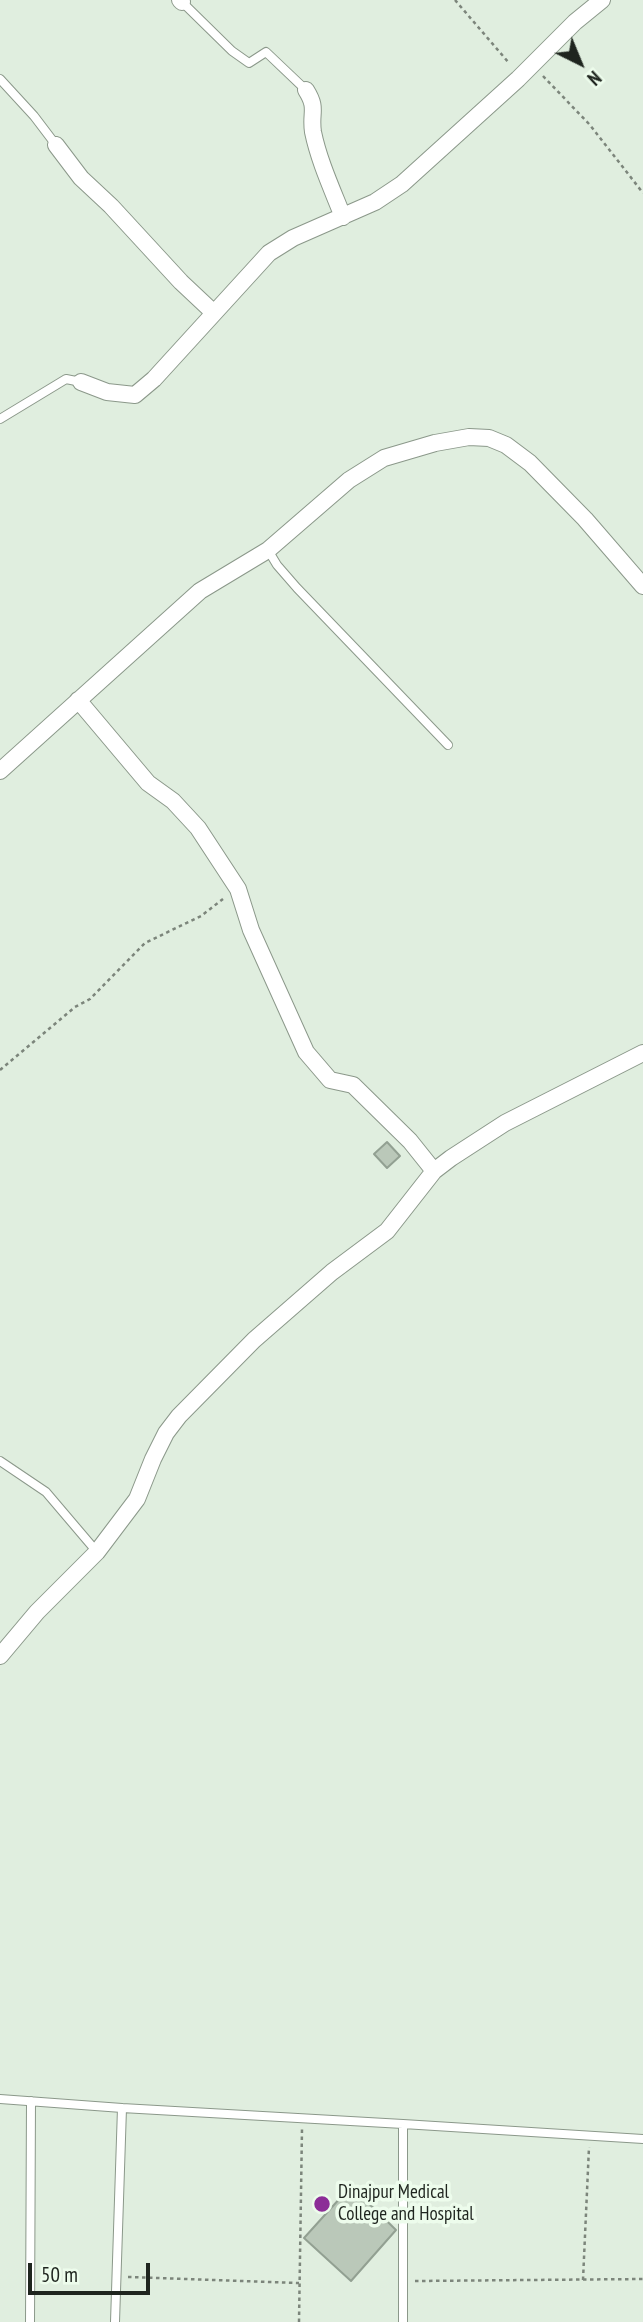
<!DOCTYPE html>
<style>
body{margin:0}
#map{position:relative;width:643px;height:2322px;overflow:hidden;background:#e0eedf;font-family:"PT Sans Narrow",sans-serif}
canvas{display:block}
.north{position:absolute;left:545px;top:28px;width:70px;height:70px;-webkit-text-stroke:5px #edfcec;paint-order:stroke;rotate:137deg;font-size:19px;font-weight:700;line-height:28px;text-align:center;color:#1f251f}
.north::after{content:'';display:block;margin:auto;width:24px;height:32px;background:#1f251f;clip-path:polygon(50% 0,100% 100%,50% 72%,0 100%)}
.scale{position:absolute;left:28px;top:2263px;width:122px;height:32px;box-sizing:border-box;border:4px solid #1f251f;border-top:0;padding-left:9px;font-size:21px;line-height:24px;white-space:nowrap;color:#1f251f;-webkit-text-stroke:5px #edfcec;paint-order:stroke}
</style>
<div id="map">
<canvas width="643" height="2322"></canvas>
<div class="north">N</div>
<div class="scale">50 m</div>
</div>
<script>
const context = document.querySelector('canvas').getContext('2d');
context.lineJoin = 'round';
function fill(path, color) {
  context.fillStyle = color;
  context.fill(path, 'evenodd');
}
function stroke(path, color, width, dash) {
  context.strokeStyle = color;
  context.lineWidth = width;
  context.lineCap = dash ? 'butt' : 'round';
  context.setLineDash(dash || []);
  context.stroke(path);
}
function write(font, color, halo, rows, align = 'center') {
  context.font = font + ' "PT Sans Narrow",sans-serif';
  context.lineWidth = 7;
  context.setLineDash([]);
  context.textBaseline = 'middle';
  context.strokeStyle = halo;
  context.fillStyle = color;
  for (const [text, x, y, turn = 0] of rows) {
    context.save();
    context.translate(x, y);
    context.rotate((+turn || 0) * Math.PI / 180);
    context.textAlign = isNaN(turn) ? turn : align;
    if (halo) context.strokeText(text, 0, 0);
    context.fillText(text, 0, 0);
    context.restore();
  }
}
const building = new Path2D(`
 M387,1142L400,1156L387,1168L374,1154Z
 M351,2186L396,2230L351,2281L304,2238Z`);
const path = new Path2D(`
 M455,0L509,63
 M543,76L590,125L643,193
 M0,1070L75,1007L90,999L145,943L201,916L223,899
 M128,2277L299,2283
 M583,2280L589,2147
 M415,2281L643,2279
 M299,2322L302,2129`);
const service = new Path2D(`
 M182,2L232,51L249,63L266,52L306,90
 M0,79L34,116L56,145
 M0,419L66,379L81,382
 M268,550L277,565L297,588L448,745
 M0,1461L46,1492L97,1552
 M0,2099L122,2108
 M30,2322L31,2101
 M115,2322L122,2108L403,2124
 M403,2322V2124L643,2139`);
const minor = new Path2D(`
 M180,0L182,2
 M306,90C318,109 310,112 313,132C319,161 332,189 343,217
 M56,145L81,178L111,206L181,282L214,313
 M81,382L107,392L135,395L154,379L269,253L293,238L375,202L402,184L518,79L575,22L602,0
 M78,700L148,783L173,801L198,828L238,889L251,930L306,1052L330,1080L353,1085L410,1141L434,1171
 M0,771L200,591L268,550L349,480L384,458L435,443L469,437L489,438L506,445L530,463L585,519L643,586
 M0,1656L37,1612L97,1552L137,1499L153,1459L166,1433L179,1416L254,1340L332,1272L387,1231L434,1171L451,1158L505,1123L643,1053`);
const markers = [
 [322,2204,9,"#8c2d97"]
];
const poiNames = [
 ["Dinajpur Medical",338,2193],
 ["College and Hospital",338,2215]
];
fill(building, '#bac8b9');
stroke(building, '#92a092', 2);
stroke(service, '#8b988a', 10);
stroke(minor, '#8b988a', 18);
stroke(path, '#7c857b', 2.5, [3.5, 3.5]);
stroke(service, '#fff', 8);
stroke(minor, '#fff', 16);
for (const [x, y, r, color] of markers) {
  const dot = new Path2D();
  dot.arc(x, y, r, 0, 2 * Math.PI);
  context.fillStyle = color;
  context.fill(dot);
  stroke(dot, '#edfcec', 2.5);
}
write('19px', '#1f251f', '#edfcec', poiNames, 'left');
</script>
